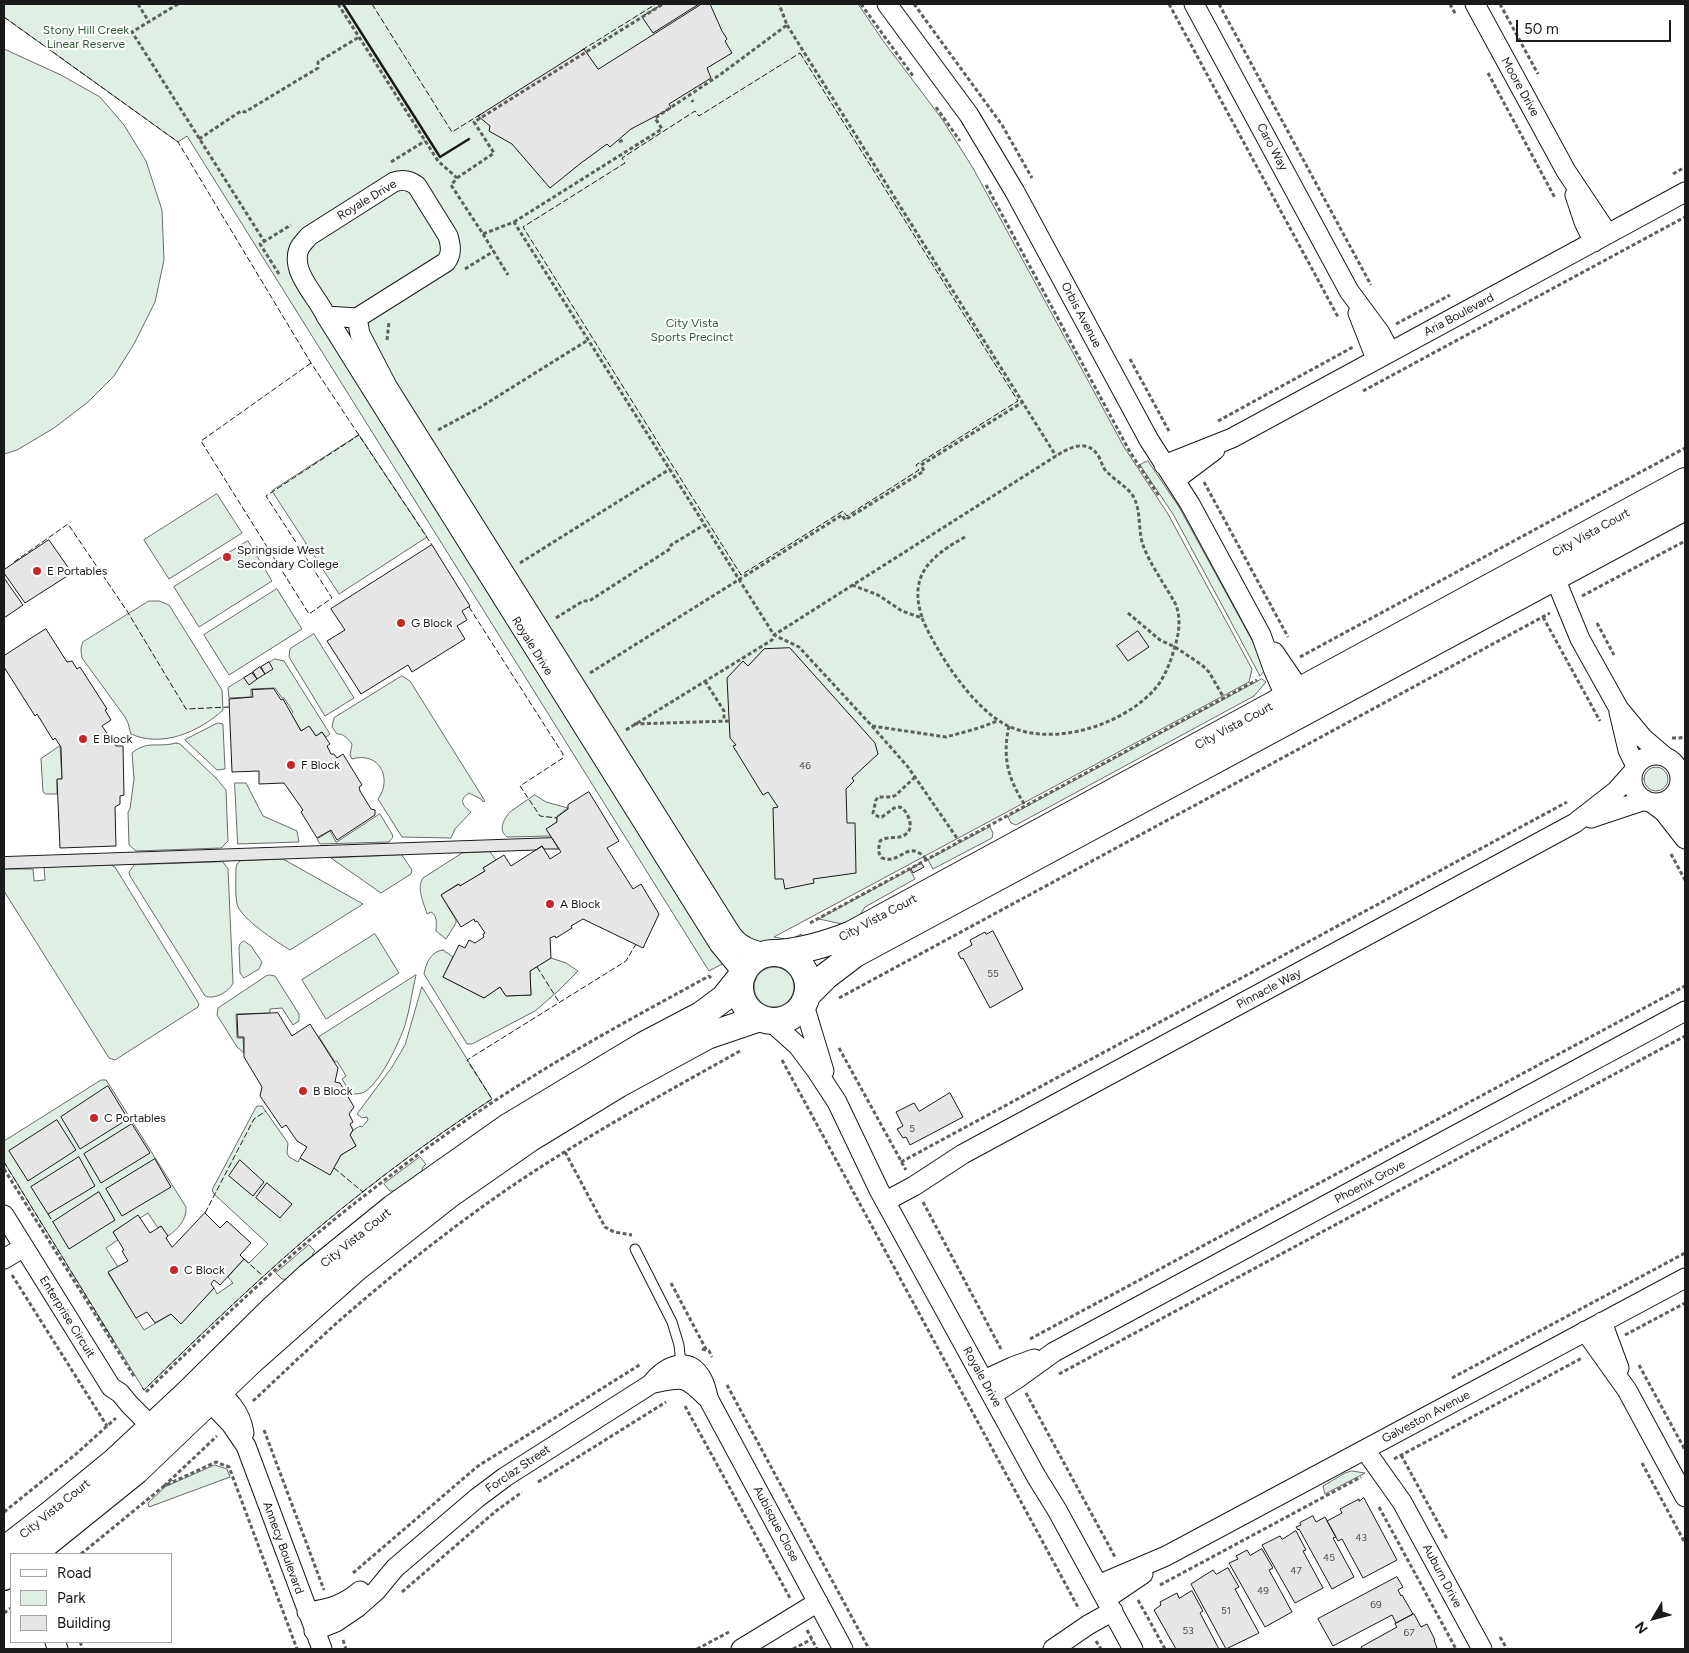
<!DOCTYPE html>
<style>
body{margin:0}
#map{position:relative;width:1689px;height:1653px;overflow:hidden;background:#fff;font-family:Figtree,sans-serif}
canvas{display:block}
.frame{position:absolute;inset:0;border:5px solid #1a1a1a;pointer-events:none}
.legend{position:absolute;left:10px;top:1553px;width:162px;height:90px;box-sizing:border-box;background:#fff;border:1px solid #a3a3a3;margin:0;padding:6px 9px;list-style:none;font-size:15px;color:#1a1a1a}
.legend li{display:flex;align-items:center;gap:10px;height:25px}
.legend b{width:25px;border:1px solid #a3a3a3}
.north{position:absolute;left:1629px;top:1593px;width:50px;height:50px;-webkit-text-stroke:4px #fff;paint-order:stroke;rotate:233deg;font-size:14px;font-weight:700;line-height:20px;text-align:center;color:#1a1a1a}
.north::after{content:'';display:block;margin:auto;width:18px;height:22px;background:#1a1a1a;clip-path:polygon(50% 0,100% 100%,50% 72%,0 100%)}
.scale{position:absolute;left:1516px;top:20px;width:155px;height:22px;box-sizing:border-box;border:2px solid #1a1a1a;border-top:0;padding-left:6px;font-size:15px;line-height:18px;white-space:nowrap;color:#1a1a1a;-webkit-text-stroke:4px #fff;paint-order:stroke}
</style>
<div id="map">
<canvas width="1689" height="1653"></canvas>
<div class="frame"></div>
<ul class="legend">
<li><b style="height:6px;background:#fff"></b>Road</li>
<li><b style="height:14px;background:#e0efe3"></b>Park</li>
<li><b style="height:14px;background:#e6e6e6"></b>Building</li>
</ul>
<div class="north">N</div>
<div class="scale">50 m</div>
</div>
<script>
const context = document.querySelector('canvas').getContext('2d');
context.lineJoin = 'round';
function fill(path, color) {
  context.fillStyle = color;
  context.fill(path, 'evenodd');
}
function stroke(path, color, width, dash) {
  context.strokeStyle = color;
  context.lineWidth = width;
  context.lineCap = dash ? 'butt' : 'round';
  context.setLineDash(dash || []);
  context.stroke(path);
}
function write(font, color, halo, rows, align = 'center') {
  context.font = font + ' Figtree,sans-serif';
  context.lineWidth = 4;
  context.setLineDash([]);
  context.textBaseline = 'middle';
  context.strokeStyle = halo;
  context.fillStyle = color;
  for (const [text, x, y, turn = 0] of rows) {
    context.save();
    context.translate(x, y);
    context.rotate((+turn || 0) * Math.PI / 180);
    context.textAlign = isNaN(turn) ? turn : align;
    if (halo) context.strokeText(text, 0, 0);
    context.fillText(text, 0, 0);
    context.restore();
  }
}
const green = new Path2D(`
 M4,4H858L884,42L942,119L973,168L1124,447L1168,514L1252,669L1249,682L774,937L790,940L801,934L804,940L779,944L762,943L709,971L187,136L178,142L4,17Z
 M4,49L61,75L100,97L124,125L146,161L162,210L164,260L155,302L134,344L114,376L88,402L54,428L17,450L4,454Z
 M359,435L427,537L339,594L272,491Z
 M1148,461L1179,507L1264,662L1266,669L1260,676L1173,514L1140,465Z
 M217,494L242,533L169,579L144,540Z
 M248,541L272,581L199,627L174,587Z
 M277,589L302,629L229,675L204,635Z
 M149,601H159L169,605L222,690L223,710C199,732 162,748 131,734L128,723L125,717L82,658C81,652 80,648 83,642Z
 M314,634L354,698L325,716L289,657L290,649Z
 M275,659L284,661L330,734L326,737L322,732L316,736L310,727L302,732L291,714L293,712L284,698H282L275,688L251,689V697L229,698L228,688Z
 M402,676L410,681L485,801L483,802L481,799L469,793C458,800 463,806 471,812L455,829L451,838L402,837L378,799C393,778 379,751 352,759L350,755L352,744C348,739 343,733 337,734L332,727L334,718Z
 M1262,679L1266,682L1254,696L1016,825L1011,823L1008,817Z
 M218,723L223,724V726L225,769L217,770L185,740Z
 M176,743L180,744L216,778L226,790L228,841L221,848L136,851L129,845L128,812L130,809L134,779L132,753C147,740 158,748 176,743Z
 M60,746L62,779L57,780V794H46L43,792L41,759Z
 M1644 779a12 12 0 1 1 24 0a12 12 0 1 1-24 0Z
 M235,783H246L263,816L297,831L299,842L238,844Z
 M535,795L546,802L568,808L557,816V822L547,829L551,836L507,837C498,830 503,820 510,812Z
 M380,814L392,834L393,837L389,842L320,844L317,839L330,831L336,842Z
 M990,827L993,833L992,838L933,869L928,860Z
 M490,852L496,860L483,868L485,871L460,886L458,884L441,895L456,920V923L446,939L436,931C436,924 438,916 431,912L427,914C424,903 416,889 423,878L462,853Z
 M402,855L412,870L411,874L381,893L331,858Z
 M283,859L363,904L290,950C277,942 241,919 237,904C235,893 236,879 236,868L237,864L240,861Z
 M223,862L228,869L233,983C229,992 214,1000 205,996L130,876L129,872L134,865Z
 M111,865L115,867L199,1004L198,1007L115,1060L109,1058L4,891V869H33L34,881L45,880L44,867Z
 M910,870L915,879L865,907L860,915L849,923L842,924L819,919Z
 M375,934L399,973L326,1019L302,980Z
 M244,941L251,946L262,962L259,969L244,978L240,973L239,947L240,944Z
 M443,950L453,957L443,977L484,998L500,987L506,996L531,995L530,971L551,958L566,963L578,971L557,992L535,1011L472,1044H467L424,974C426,963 431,951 443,950Z
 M754 987a20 20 0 1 1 40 0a20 20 0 1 1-40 0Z
 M270,975L275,976L299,1014V1021L293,1025L282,1008L270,1009V1013L236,1014L237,1038H243L244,1053L237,1047L217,1015L218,1008L266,976Z
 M416,975C412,992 410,1009 405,1025C399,1043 382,1079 366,1091C362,1094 356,1094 351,1094L342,1079L346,1076L337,1061L335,1062L319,1037Z
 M422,987L492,1099C431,1139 371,1183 316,1230C256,1281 200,1335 144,1390L4,1162V1141L101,1080H106L110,1086L186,1207C187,1220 177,1230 168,1236L161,1226L158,1228L148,1213L140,1218L138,1216L113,1232L118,1240L106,1248L118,1267L108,1273L144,1330L171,1314L181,1323L214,1288L217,1294L233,1283L228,1277L244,1259L249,1263L268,1244L214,1194L212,1190L255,1109L257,1106H262L288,1143L287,1153L289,1157L298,1162L300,1158L330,1174L341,1155L356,1146L350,1135L353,1130L360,1126L362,1127L368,1120L367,1117L362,1118L357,1114L392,1067L405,1045Z
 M420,1157L426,1164L423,1167L420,1177L401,1191H390L384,1184Z
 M309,1245L315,1251L313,1253L311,1264L293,1280L282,1279L276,1273Z
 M215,1465L227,1469L230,1477L149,1507L148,1503L165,1487Z
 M1352,1471L1365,1473L1325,1494L1323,1486L1345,1473Z`);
const building = new Path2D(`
 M663,4H699L653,33L642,17Z
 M702,4H710L722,31L727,39L725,41L732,53L707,68L711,78L669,104L671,108L631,129L610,147L607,144L581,163L550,188L512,144L489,131L490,126L478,116L584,49L598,69Z
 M49,540L72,573L25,603L4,573V570Z
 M432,545L470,606L462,611L467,620L457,626L465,639L412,672L408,665L361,694L327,641L345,630L331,609Z
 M4,578L23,605L4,618Z
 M46,629L67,662L72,661L77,669L80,667L107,709L105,710L111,720L102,726L116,746H123L124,795L120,796V804L115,807L116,846L60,848L57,779H62L61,747L55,738L53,740L37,714L35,716L4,667V656Z
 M1138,631L1149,647L1128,661L1117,646Z
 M790,648L875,743L878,754L852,778L854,781L846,789L847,823H855L856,873L813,879L814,883L785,889L783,879H775L773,808L778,807L768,792L763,795L733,746L736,745L730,738L727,678L743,661L748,666L764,649Z
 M269,662L273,669L265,674L261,667Z
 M260,667L265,674L257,679L253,672Z
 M252,673L257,679L249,685L244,678Z
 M274,689L281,700L283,699L301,731L309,726L316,736L322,732L330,744L327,746L331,754H334L337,758L343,754L362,785L359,787L360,791L371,809L375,810V815L337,840L331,830L317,838L301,812L303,810L284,783L259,784V771L232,772L229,699L253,697L252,690Z
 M589,792L619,841L607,848L633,889L641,884L659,914L643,948L583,919L571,926L572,928L556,938L555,936L550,938L551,958L530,971L531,995L506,996L500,987L484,998L443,977L459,945L465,948L469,940L475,943L484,937L483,934L485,933L477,921L475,922L474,919L461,927L441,895L459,884L460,886L485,871L483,868L504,855L511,866L542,846L550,859L561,852L546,829L557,822V817L568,809V805Z
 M552,838L559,849H544L542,846L536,850L4,869V857Z
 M921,863L924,867L913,873L911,869Z
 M993,931L1023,989L990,1008L963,958L961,959L958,953L972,945L970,940L985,932L986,934Z
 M278,1013L292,1036L310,1024L338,1068L335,1082L340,1083L354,1107L349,1114L353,1122L350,1124L353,1130L350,1135L356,1146L341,1155L330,1175L300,1158L307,1147L297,1141L286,1125L282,1128L260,1096L262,1087L244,1057V1037H238L237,1015Z
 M108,1086L128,1119L80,1149L61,1117Z
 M950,1093L963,1117L910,1145L906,1137L903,1138L897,1129L903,1126L896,1112L914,1103L919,1111Z
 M57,1120L76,1150L28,1181L9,1151Z
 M132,1124L150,1153L101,1183L84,1154Z
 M79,1157L95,1186L48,1214L31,1187Z
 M155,1159L171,1187L122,1216L106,1189Z
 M240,1160L264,1182L253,1196L229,1176Z
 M267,1183L292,1204L280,1218L256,1198Z
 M99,1192L115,1220L69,1249L53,1222Z
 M205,1213L220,1228L227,1221L251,1243L240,1255L244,1259L220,1285L214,1280L211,1284L214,1288L181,1324L171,1314L155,1323L147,1312L136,1318L108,1272L128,1261L122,1251L124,1250L113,1232L138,1215L150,1233L161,1226L168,1236L166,1238L172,1247Z
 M1364,1498L1397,1560L1363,1578L1342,1539L1338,1541L1327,1521L1342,1513L1340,1509L1359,1499V1501Z
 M1313,1516L1316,1522L1325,1517L1336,1537L1333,1538L1354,1577L1332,1589L1299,1529L1298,1530L1296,1527L1301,1525L1300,1523Z
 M1296,1531L1306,1550L1303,1551L1323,1588L1295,1603L1262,1545L1280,1536L1282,1539Z
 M1262,1549L1273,1568L1269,1570L1292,1612L1265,1627L1229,1563L1238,1559L1236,1556L1247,1550L1250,1555Z
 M1228,1568L1239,1587L1235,1589L1259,1633L1226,1649L1191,1584L1213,1570L1216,1574Z
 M1397,1577L1403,1587L1398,1590L1401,1596L1402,1595L1413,1614L1396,1623L1392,1615L1333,1646L1318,1619Z
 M1192,1591L1203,1611L1200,1613L1219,1649H1176L1154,1610L1161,1605L1160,1602L1177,1593L1179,1598Z
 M1414,1614L1421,1627L1427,1624L1435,1640H1434L1437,1648L1435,1649H1362L1361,1647L1397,1627L1395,1624Z`);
const path = new Path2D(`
 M138,4L149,22
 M178,4L132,32L264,241
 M338,4L438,161L457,178L451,185L483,234L514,222L774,635L799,647L871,725L908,767L959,841
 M861,4L913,76
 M914,4L1002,125L1032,178
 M1169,4L1338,317
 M1219,4L1371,285
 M1450,4L1456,15
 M1500,4L1538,74
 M787,25L1056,456
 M1488,73L1555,198
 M692,100L693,102
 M936,107L960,141
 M199,139L241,111L245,112L318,68V62L359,37
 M619,142L623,140
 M391,162L425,141
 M1673,174L1685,167
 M457,178L494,153L474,122L663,4
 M986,185L1130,452L1159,496
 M514,222L662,129L655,118L721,74L787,25L779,4
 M483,234L508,275
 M465,269L494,251
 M279,274L260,244L291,225
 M1396,324L1450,295
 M387,340L389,322
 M1130,359L1170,433
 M1363,391L1685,217
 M1218,421L1353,347
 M438,430L479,408L588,340
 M1204,482L1288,637
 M520,563L670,469
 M1582,596L1685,541
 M1128,613L1160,640L1175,647L1202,665L1209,672L1224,698
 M922,617C908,575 931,556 965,537
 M1543,617L1600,721
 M556,618L583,601H589L670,549L671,545L704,525
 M1597,623L1614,655
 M1300,657L1685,448
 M590,673L842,515L845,520L924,471L921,465L1023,402
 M705,681L724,711V721
 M634,724L729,721
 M872,726L946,737L979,728L997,721
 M1009,726C1002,757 1008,779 1025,805
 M626,730L772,640L774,635L1056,456C1070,447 1088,438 1099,457C1102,463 1103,469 1108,473C1116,481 1131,489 1135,500C1141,514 1138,531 1143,545C1150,565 1166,586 1176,605C1182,622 1178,637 1173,653C1169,666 1163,680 1154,690C1121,726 1053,747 1008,726C973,709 937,653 922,618L902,611L878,595L852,585
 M1672,738H1680L1685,736
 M915,777L896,795L892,797H878L876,800L873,813L879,817H882L894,808L900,807C908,811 915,828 906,834C899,840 888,835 880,841C879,847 877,853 882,858C901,865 908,838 926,859
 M1671,854L1685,880
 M810,923L1257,680
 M839,998L1550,613
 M839,1048L906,1170
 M782,1060L1079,1609
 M565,1152L605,1227L614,1232L632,1235
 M901,1162L1567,802
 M4,1169L135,1378
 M923,1202L1002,1351
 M12,1275L107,1426
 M671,1283L707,1351
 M1625,1335L1685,1303
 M1030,1339L1685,986
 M702,1349L709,1351L712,1357
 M1639,1365L1685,1450
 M1059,1374L1685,1036
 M1452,1378L1685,1253
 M727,1385L869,1649
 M146,1392C217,1323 289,1253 368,1193C421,1151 477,1111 535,1075C591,1040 651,1008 709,976L711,978
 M1026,1393L1115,1557
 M253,1401C282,1374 310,1347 339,1321C394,1273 452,1227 512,1186C586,1136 663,1094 740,1051
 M685,1406L790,1598
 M264,1430L324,1590
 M1401,1455L1447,1539
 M1394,1459L1582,1358
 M1642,1463L1685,1543
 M538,1482L666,1402
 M164,1486L217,1436
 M1379,1507L1456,1649
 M4,1512L76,1454L116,1418
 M81,1554L164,1486L216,1462L229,1467L297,1649
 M353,1573L478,1466L641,1364
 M1160,1585L1361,1477
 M402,1592L496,1511L522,1492
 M1138,1600L1165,1649
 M4,1613L11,1608
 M807,1630L817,1649
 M1500,1637L1507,1649
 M343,1640L346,1649
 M1096,1641L1101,1649
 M80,1642L83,1649
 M697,1649L729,1632
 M793,1649L812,1639`);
const lane = new Path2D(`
 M635,1249L672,1322L679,1345L681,1364`);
const street = new Path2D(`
 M887,4L969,115L1015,192L1149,440L1190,504L1261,635L1274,671L1286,698
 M1194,4L1349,291L1380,333L1390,352
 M1475,4L1566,171L1608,234
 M1575,195L1584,222L1594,242
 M1358,313L1376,359
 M326,316L357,318L446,262C452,254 451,246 448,236L417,186C410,180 403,179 394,182L309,236C306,240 301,244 299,249C290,272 317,296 326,316L719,944L743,973
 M357,318L360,334L387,386L732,935C741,947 753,950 767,954
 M1164,465L1232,438L1685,192
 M1175,480L1215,450
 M1546,570L1555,578L1580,639L1619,709L1643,738L1664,756
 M1274,652L1300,690
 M1619,712L1628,750L1636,766
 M1632 779a24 24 0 1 1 48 0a24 24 0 1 1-48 0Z
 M1674,796L1685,819
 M1652,803L1664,812L1685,839
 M1591,818L1645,800
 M804,1005L824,1071
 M770,1021L798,1046L816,1070L837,1102L879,1190L1036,1476L1057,1510L1133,1649
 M886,1201L914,1186L963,1154L1575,823L1616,791L1632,773
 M4,1215L111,1387L120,1393L130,1405L152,1427
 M4,1259L24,1247
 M1602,1322L1619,1368
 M1585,1331L1627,1390L1685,1497
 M984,1380L1012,1367L1034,1359
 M654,1383C682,1377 685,1375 706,1397
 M209,1387C227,1396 241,1412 244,1433
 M204,1391L210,1402L231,1424L246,1446L322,1649
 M992,1395L1018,1378L1054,1352L1685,1011
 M1365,1450L1402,1502L1482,1649
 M1098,1585L1166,1556L1685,1278
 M1106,1599L1143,1574
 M307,1612C329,1609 344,1605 360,1591
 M314,1631L336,1622L358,1607L376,1591L395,1568L477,1498L505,1477L651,1384C665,1366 690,1353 703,1381C706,1387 707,1394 709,1400L843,1649
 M55,1642L58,1649
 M741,1649L818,1602
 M1053,1649L1088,1625L1113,1611`);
const secondary = new Path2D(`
 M778,953C804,951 827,944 852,934L1685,481
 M740 987a34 34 0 1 1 68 0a34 34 0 1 1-68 0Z
 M808,994L826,976L855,954L1685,507
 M4,1550L53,1512L115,1461L188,1393L273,1309L309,1276L393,1208L508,1127L644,1045L701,1015L724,998L743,974
 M33,1554L136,1471L251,1361L356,1268L450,1194L529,1139L619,1084L707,1036L760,1018
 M4,1577L11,1571`);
const fence = new Path2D(`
 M372,4L452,132L481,114
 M4,17L178,142L311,363L432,545
 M582,50L656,4
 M800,53L1018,401L916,465L919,470L847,516L843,511L741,575L523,227L625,163L622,158L695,111L699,116Z
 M311,363L201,441L309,614L332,598L266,496L359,435
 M14,562L68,524L127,611L186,709L229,707
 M469,607L563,754V758L520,786L540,816L557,818
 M537,967L559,1002
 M4,1162L115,1343
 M334,1168L363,1192
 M205,1213L254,1119L266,1111
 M48,1214L53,1222
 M244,1259L263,1276
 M142,1388L144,1390C200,1335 256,1281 316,1230C372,1183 431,1139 492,1099L467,1060L626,961L636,944`);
const wall = new Path2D(`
 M343,4L440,157L469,139`);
const markers = [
 [227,557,5,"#c62828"],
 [37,571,5,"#c62828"],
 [401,623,5,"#c62828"],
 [83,739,5,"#c62828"],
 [291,765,5,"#c62828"],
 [550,904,5,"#c62828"],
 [303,1091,5,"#c62828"],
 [94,1118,5,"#c62828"],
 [174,1270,5,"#c62828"]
];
const numberNames = [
 ["46",805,766],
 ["55",993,974],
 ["5",912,1129],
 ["43",1361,1538],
 ["45",1329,1558],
 ["47",1296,1571],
 ["49",1263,1591],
 ["69",1376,1605],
 ["51",1226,1611],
 ["53",1188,1631],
 ["67",1409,1633]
];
const parkNames = [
 ["Stony Hill Creek",86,30],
 ["Linear Reserve",86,44],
 ["City Vista",692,323],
 ["Sports Precinct",692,337]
];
const streetNames = [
 ["Moore Drive",1520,87,61],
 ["Caro Way",1272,147,62],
 ["Royale Drive",367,200,-31],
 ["Orbis Avenue",1081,315,62],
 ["Aria Boulevard",1459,315,-28],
 ["City Vista Court",1591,533,-29],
 ["Royale Drive",532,646,58],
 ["City Vista Court",1234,726,-28],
 ["City Vista Court",878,918,-28],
 ["Pinnacle Way",1269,989,-28],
 ["Phoenix Grove",1370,1182,-28],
 ["City Vista Court",356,1238,-39],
 ["Enterprise Circuit",67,1317,58],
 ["Royale Drive",982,1377,61],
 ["Galveston Avenue",1426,1417,-28],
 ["Forclaz Street",518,1469,-34],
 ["City Vista Court",55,1509,-39],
 ["Aubisque Close",776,1524,62],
 ["Annecy Boulevard",283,1548,70],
 ["Auburn Drive",1442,1576,62]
];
const poiNames = [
 ["Springside West",237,550],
 ["Secondary College",237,564],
 ["E Portables",47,571],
 ["G Block",411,623],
 ["E Block",93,739],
 ["F Block",301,765],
 ["A Block",560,904],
 ["B Block",313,1091],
 ["C Portables",104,1118],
 ["C Block",184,1270]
];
fill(green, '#e0efe3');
stroke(green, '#6a6a6a', 1);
fill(building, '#e6e6e6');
stroke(building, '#1a1a1a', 1);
stroke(lane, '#1a1a1a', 11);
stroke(street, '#1a1a1a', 21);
stroke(secondary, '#1a1a1a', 28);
stroke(path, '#5f5f5f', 3, [4, 2.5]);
stroke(lane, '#fff', 9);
stroke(street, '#fff', 19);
stroke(secondary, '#fff', 26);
stroke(fence, '#1a1a1a', 1, [6, 2.5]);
stroke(wall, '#1a1a1a', 2.5);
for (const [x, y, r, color] of markers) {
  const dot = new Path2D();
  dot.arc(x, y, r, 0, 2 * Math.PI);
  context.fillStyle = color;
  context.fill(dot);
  stroke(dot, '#fff', 2);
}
write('10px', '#4d4d4d', null, numberNames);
write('12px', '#2b5a34', '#fff', parkNames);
write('12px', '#1a1a1a', '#fff', streetNames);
write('12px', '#1a1a1a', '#fff', poiNames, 'left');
</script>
